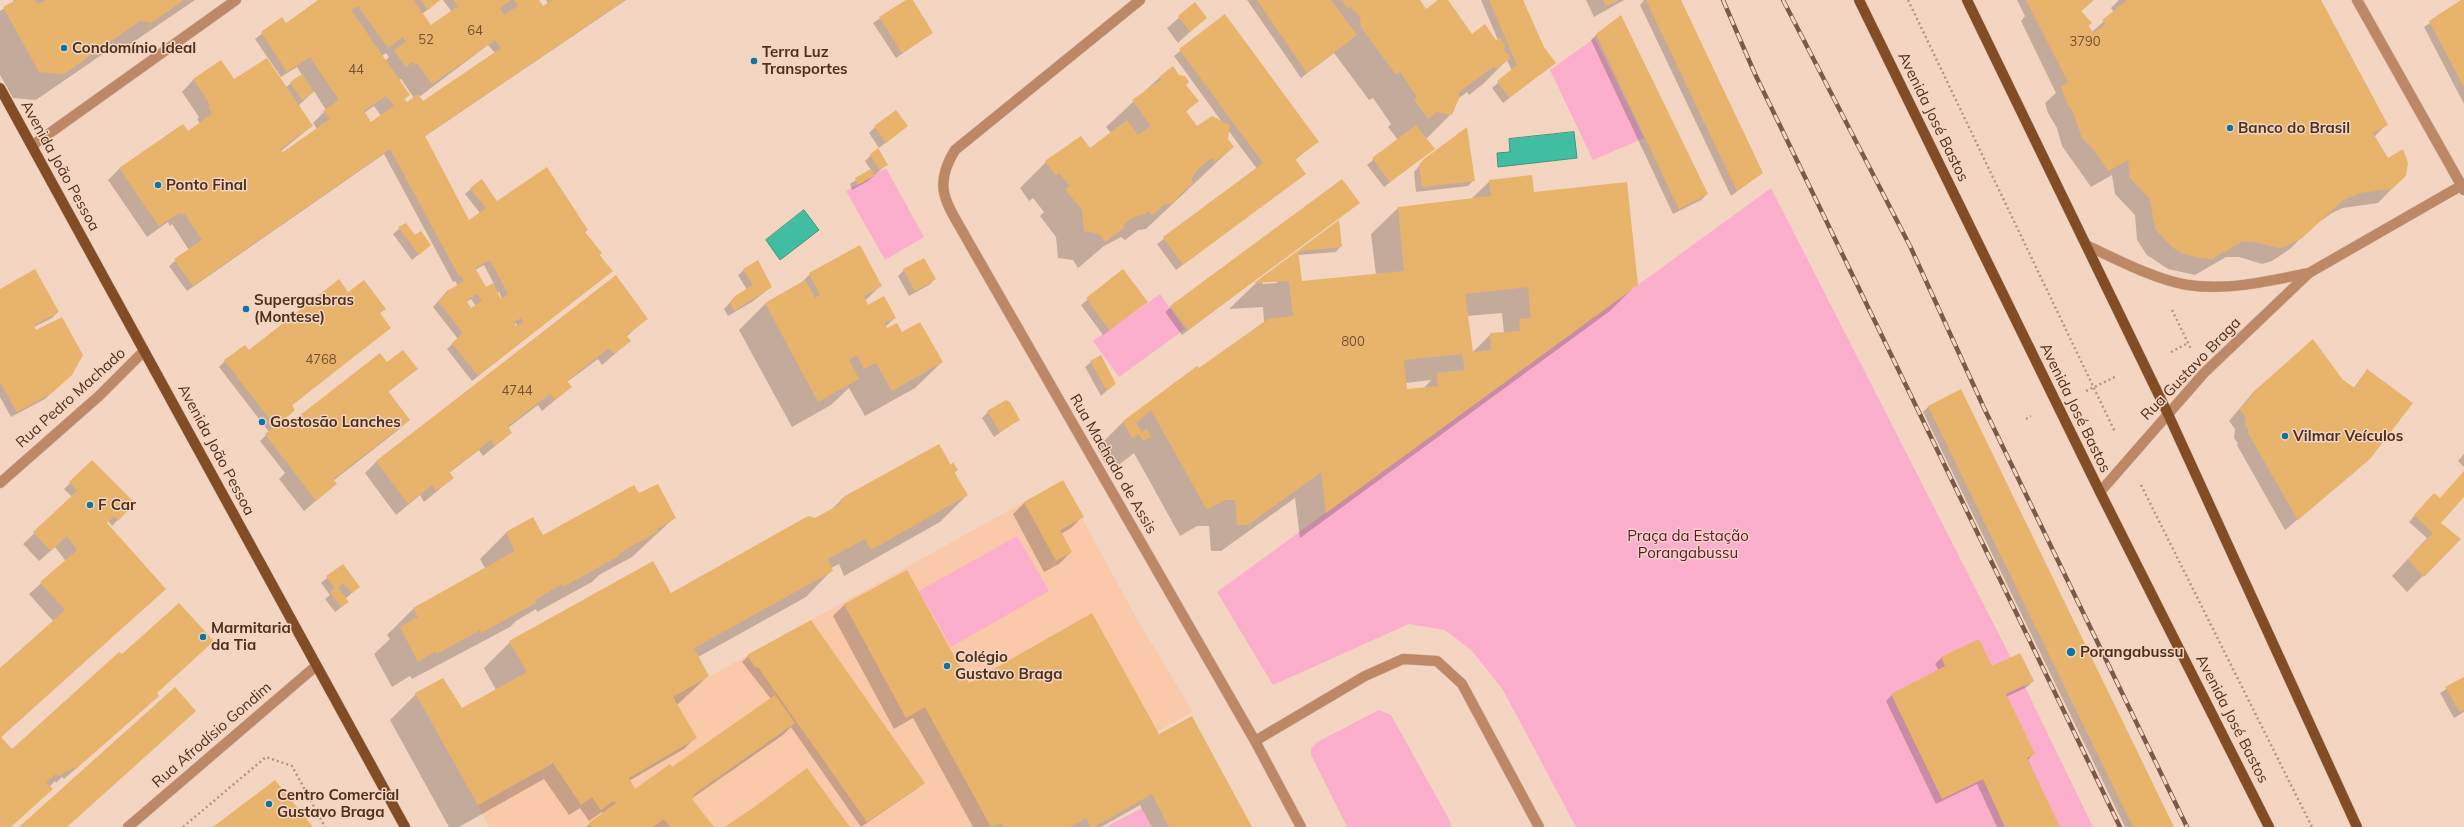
<!DOCTYPE html>
<meta charset="utf-8">
<style>
body{margin:0}
canvas{display:block;background:#f4d5c2}
</style>
<canvas width="2464" height="827"></canvas>
<script>
const context = document.querySelector('canvas').getContext('2d');
context.lineJoin = 'round';
function fill(path, color) {
  context.fillStyle = color;
  context.fill(path, 'evenodd');
}
function stroke(path, color, width, dash) {
  context.strokeStyle = color;
  context.lineWidth = width;
  context.lineCap = dash ? 'butt' : 'round';
  context.setLineDash(dash || []);
  context.stroke(path);
}
function write(font, color, halo, rows, align = 'center') {
  context.font = font + ' Mulish,sans-serif';
  context.lineWidth = 3;
  context.setLineDash([]);
  context.textBaseline = 'middle';
  context.strokeStyle = halo;
  context.fillStyle = color;
  for (const [text, x, y, turn = 0] of rows) {
    context.save();
    context.translate(x, y);
    context.rotate((+turn || 0) * Math.PI / 180);
    context.textAlign = isNaN(turn) ? turn : align;
    if (halo) context.strokeText(text, 0, 0);
    context.fillText(text, 0, 0);
    context.restore();
  }
}
const built = new Path2D(`
 M1062,481L1138,621L1193,712L986,827H489L478,805Z`);
const green = new Path2D(`
 M1595,38L1644,138L1593,160L1550,70Z
 M886,168L924,237L885,260L846,191Z
 M1771,188L2011,658L2093,827H1576L1503,690L1472,651L1445,630L1409,624L1273,685L1217,592Z
 M1160,294L1185,329L1119,377L1093,341Z
 M1017,536L1049,591L951,647L919,591Z
 M1379,710L1391,715L1450,821L1451,827H1347L1311,755V749L1317,742Z
 M1142,808L1152,827H1106Z`);
const water = new Path2D(`
 M1574,132L1577,158L1498,167L1497,153L1510,152L1509,139Z
 M804,210L819,230L780,260L766,240Z`);
const shadow = new Path2D(`
 M13,0H195L123,49L113,47L36,100L13,98L0,75V11L14,2Z
 M319,0H440L422,14L431,27L452,12L443,0H539V9L548,4L546,0H626L424,137L469,221L480,213L465,194L481,180L496,202L587,230L584,233L611,271L472,381L447,349L458,339L433,307L447,291L458,286L455,281L453,282L384,154L187,291L169,266L189,250L172,224L170,226L168,222L147,237L108,180L119,169L182,125L188,132L200,124L197,119L199,117L182,92L193,80L221,61L234,80L286,87L302,75L297,67L281,77L255,39L282,18L286,24ZM488,45L495,53L423,103L419,97ZM386,53L389,57L385,61L382,56ZM401,79L414,98L406,103L404,100L408,95L398,80ZM314,91L326,110L313,123L317,129L283,153L281,151L312,126L298,106ZM374,106L381,116L365,126L364,113ZM484,265L494,284L485,288L475,270ZM499,292L502,299L501,300L497,293ZM471,299L476,306L471,310L466,302ZM516,323L517,326L515,327L514,324Z
 M908,0H911L932,33L896,58L873,23Z
 M1247,0H1419L1426,10L1439,0H1446L1471,35L1496,41L1498,40L1481,0H1522L1543,47L1554,63L1503,103L1492,88L1512,71L1507,60L1483,84L1469,95L1467,92L1458,99L1451,114L1426,139L1433,149L1384,187L1367,165L1398,140L1388,127L1391,124L1373,98L1369,100L1334,53L1301,78Z
 M1586,0H1624L1594,17Z
 M1644,0H1680L1762,173L1731,196L1640,5Z
 M2017,0H2094L2080,12L2092,32L2114,12L2111,8L2119,0H2320L2387,124L2374,137L2387,159L2405,175L2378,203L2343,208L2332,213L2311,228L2290,249L2272,261L2262,264L2239,257H2226L2195,275L2168,269L2147,255L2137,240L2135,215L2115,194L2112,175L2091,187L2062,146L2057,128L2048,113L2045,103L2056,93L2021,21L2025,16Z
 M2464,0V104L2424,27Z
 M1195,4L1205,18L1178,43L1167,28Z
 M1225,16L1317,142L1295,160L1305,174L1176,270L1157,244L1257,169L1228,130L1226,139L1233,147L1146,229L1138,230L1125,240L1121,237L1104,246L1078,268L1073,260L1058,258L1056,237L1040,216L1044,212L1033,198L1029,201L1020,188L1046,162L1089,150L1111,133L1106,127L1160,77L1185,85L1197,100L1186,112L1197,128L1222,122L1174,56Z
 M1597,34L1707,194L1701,200L1673,214L1591,40Z
 M907,126L879,148L869,133L875,127Z
 M871,155L886,165L868,181L852,190L850,184L871,170L865,161Z
 M1425,159L1473,181L1468,186L1416,192L1414,172Z
 M1490,181L1637,284L1610,311L1300,538L1295,498L1221,551H1211L1209,526H1197L1180,536L1134,453L1116,467L1112,459L1105,463L1097,448L1123,422L1197,368L1198,370L1264,322L1263,307L1229,309L1255,284L1339,222L1341,246L1336,252L1298,255L1301,283L1376,275L1371,234L1398,208L1471,199ZM1264,281H1277V283L1262,284ZM1502,313L1504,333L1491,334L1472,353L1467,316ZM1431,380L1423,389L1406,390V383Z
 M1358,203L1182,335L1165,312L1171,307Z
 M405,224L415,236L430,245L412,260L393,234Z
 M924,259L935,279L929,285L909,296L898,276L904,270Z
 M744,270L771,287L752,302L728,316L724,309L735,297L747,290L738,275Z
 M1123,270L1146,302L1103,335L1081,305Z
 M810,274L881,285L865,301L868,306L895,318L885,327L886,329L902,334L942,362L915,388L865,416L849,388L831,405L792,427L739,330L765,304L800,284Z
 M616,277L646,319L626,337L630,341L602,365L598,359L567,382L571,387L542,411L538,405L508,428L511,433L483,456L479,450L449,473L453,478L424,502L420,495L396,515L365,473L376,462Z
 M0,290L58,312L52,318L34,327L65,380L45,399L11,417L0,397Z
 M348,294L385,309L379,314L390,328L291,406L285,418L290,424L387,364L411,374L388,392L409,420L397,431L333,481L336,484L304,511L279,479L285,473L260,441L269,432L219,367L225,361L249,351Z
 M2313,341L2342,381L2353,389L2367,370L2357,470L2285,530L2237,445L2238,443L2234,438L2235,429L2229,421L2251,395Z
 M1091,362L1115,383L1101,396L1085,367Z
 M1929,406L2173,827H2125L1923,412Z
 M988,412L1019,419L994,437L982,418Z
 M2464,454V467L2458,461Z
 M92,462L134,503L112,526L108,521L105,523L153,600L0,738L12,750L156,694L146,707L64,779L62,777L56,783L55,781L10,827H0V670L54,622L29,594L66,561L55,547L39,561L23,544L72,497L64,489Z
 M951,466L957,470L954,473L967,495L940,522L844,576L839,564L831,568L832,570L806,597L698,657L708,676L677,705L696,737L684,749L629,781L635,790L672,768L771,699L742,662L748,656L924,783L918,788L861,827L791,727L783,735L691,799L713,827H586L603,814L602,812L589,821L580,808L569,815L544,779L459,827H449L390,720L416,694L461,709L496,690L484,668L510,642L671,595L831,510L841,500Z
 M2464,472V496L2440,523L2459,539L2407,592L2392,576L2427,538L2409,522L2428,500L2440,499Z
 M1063,482L1082,517L1071,528L1061,534L1071,552L1059,564L1044,572L1013,514L1024,503Z
 M639,495L674,518L632,557L599,575L592,582L537,612L536,609L516,621L510,627L412,679L410,676L392,687L374,654L390,639L387,635L413,609L485,568L480,559L506,533L533,518L543,536Z
 M342,565L353,592L345,599L348,602L335,612L325,599L330,595L321,583Z
 M906,571L969,684L1159,735L1251,827H1152L1140,805L1101,827H973L913,718L894,729L833,616L844,605Z
 M1979,641L1992,668L2033,681L2027,687L2006,697L2033,754L2028,760L2059,827H1997L1977,784L1936,804L1886,701L1892,695L1939,671L1935,664L1941,658Z
 M2464,678V712L2454,718L2440,693Z`);
const building = new Path2D(`
 M16,0H35L38,4L46,0H184L151,23L140,21L64,74L39,72L3,7Z
 M318,0H415L414,1L431,25L458,6L453,0H511L500,8L504,15L518,6L514,0H539L543,6L552,0H625L425,136L469,220L486,208L470,188L482,179L497,201L547,167L588,230L585,232L602,253L599,255L613,271L478,376L452,343L463,333L438,301L448,292L447,291L464,281L461,276H459L390,149L193,286L174,259L202,240L184,213L182,215L180,212L159,226L119,168L183,124L188,131L212,114L208,106L210,105L193,79L221,60L234,79L267,58L313,126L280,149L283,152L330,119L323,111L339,100L310,57L287,72L261,32L282,17L286,23ZM358,6L388,48L403,37L406,42L394,50L406,67L412,62L415,65L417,63L432,84L495,40L501,48L423,101L418,94L407,102L404,99L410,95L351,10ZM386,96L394,106L371,122L364,111ZM490,260L508,294L501,299L493,283L486,287L475,268ZM477,294L482,301L471,308L466,300ZM521,318L524,322L516,326L514,322Z
 M421,0H440L428,10Z
 M906,0H913L933,33L902,53L879,17Z
 M1257,0H1331L1357,35L1307,73Z
 M1342,0H1420L1426,9L1438,0H1448L1472,34L1485,24L1496,40L1500,38L1505,44L1504,50L1511,58L1496,69L1494,66L1458,93L1460,96L1452,115L1437,112L1428,119L1414,100L1417,97L1400,72L1396,75L1361,27L1360,17L1351,7L1348,9Z
 M1489,0H1523L1544,47L1556,63L1509,98L1497,81L1517,65Z
 M1603,0H1619L1606,6Z
 M1646,0H1681L1763,173L1737,191Z
 M2026,0H2093L2081,11L2092,23L2088,26L2094,33L2106,24L2102,20L2126,1L2125,0H2321L2388,125L2373,133L2388,158L2403,149L2408,163L2406,176L2392,189L2360,193L2342,201L2302,238L2284,247L2279,248L2255,242L2243,241L2212,259L2200,258L2184,254L2172,247L2155,229L2150,199L2130,178L2128,160L2108,171L2094,150L2082,138L2073,112L2066,101L2061,87L2068,82Z
 M2461,0H2464V87L2429,21Z
 M1195,2L1207,18L1190,32L1178,16Z
 M1225,14L1319,142L1295,159L1306,174L1183,265L1163,237L1263,163L1179,49Z
 M1621,15L1708,194L1679,209L1596,34Z
 M1173,66L1179,75L1185,76L1189,82L1186,85L1199,101L1186,111L1197,126L1212,116L1230,125L1228,139L1234,147L1215,162L1212,158L1201,166L1191,179L1193,183L1180,194L1174,203L1165,204L1152,215L1148,211L1143,215L1133,217L1123,225L1125,227L1105,242L1099,234L1084,231L1082,210L1065,189L1070,186L1059,173L1056,176L1045,161L1081,136L1090,148L1127,120L1138,135L1151,126L1132,100L1161,80L1159,77Z
 M302,74L314,92L302,100L290,82Z
 M896,110L908,126L886,143L874,126Z
 M1416,125L1435,149L1390,182L1372,158Z
 M1467,127L1475,181L1422,187L1419,165L1424,159Z
 M878,148L888,165L879,170L870,154Z
 M871,169L875,175L858,185L855,178Z
 M1532,175L1534,192L1627,182L1638,285L1326,513L1321,472L1248,525H1237L1235,500H1225L1207,510L1151,410L1136,423L1142,432L1147,429L1151,437L1143,441L1139,434L1132,438L1123,421L1197,366L1199,368L1268,319L1293,316L1289,281L1254,283L1339,220L1342,247L1298,251L1302,281L1404,271L1398,207L1491,196L1489,180ZM1528,287L1531,318L1519,319L1520,331L1490,333L1491,350L1473,352L1465,294ZM1462,354L1465,370L1437,373L1438,386L1407,389L1404,360Z
 M1342,179L1360,203L1188,330L1170,306Z
 M406,223L415,235L421,231L431,245L419,255L398,227Z
 M860,245L882,286L864,296L868,305L884,296L896,318L884,323L887,328L897,323L902,332L920,322L943,362L892,391L876,363L864,369L857,355L849,360L859,379L818,402L765,303L805,280L815,298L820,295L809,273Z
 M924,258L936,279L915,291L903,269Z
 M758,260L772,287L734,311L730,302L735,296L753,285L743,269Z
 M35,269L59,312L34,325L36,330L62,317L83,355L72,375L52,393L17,412L0,382V289Z
 M1123,269L1148,302L1109,330L1086,298Z
 M616,275L648,319L626,335L631,341L614,354L609,348L567,381L572,387L555,400L550,394L508,426L512,433L495,446L491,440L449,472L454,478L436,491L432,485L408,504L376,461Z
 M339,279L348,292L364,280L386,309L380,313L391,328L292,405L295,410L286,418L290,423L380,353L387,362L403,350L418,369L388,391L410,420L333,479L337,484L316,501L265,434L275,426L224,360L245,345L249,350Z
 M2313,339L2343,380L2355,388L2367,369L2413,403L2370,459L2298,520L2248,433L2249,431L2245,426L2246,418L2240,409L2252,396L2251,394Z
 M1101,355L1116,384L1107,391L1090,361Z
 M1961,389L2174,827H2133L1928,406Z
 M1006,400L1010,402L1020,420L1000,432L987,411Z
 M939,444L951,465L953,462L958,470L954,472L968,495L871,550L865,539L828,559L833,571L694,648L709,676L673,697L697,738L629,778L635,789L670,764L672,767L775,695L795,723L693,795L695,797L692,799L714,827H670L664,819L653,827H591L589,823L616,803L613,801L601,810L592,797L581,805L553,763L478,805L415,693L443,678L462,708L527,672L509,641L653,561L671,593L808,516L815,518L839,505L841,499L845,496Z
 M92,460L135,503L118,521L114,516L107,523L166,589L1,737L12,749L119,652L122,654L179,603L214,641L157,693L159,696L76,769L74,767L68,772L67,770L60,776L56,774L46,782L53,789L11,827H0V668L65,610L40,582L77,550L67,536L51,551L33,532L77,491L69,482Z
 M2464,471V497L2441,523L2461,539L2424,577L2408,559L2433,533L2414,515L2434,493L2440,498Z
 M1063,480L1084,517L1060,530L1072,552L1056,561L1024,502Z
 M658,484L676,518L657,529L659,531L618,554L619,556L563,587L562,584L535,600L537,602L481,633L480,630L437,654L436,651L418,662L400,627L418,617L413,608L515,551L506,532L533,517L543,535L634,485L639,493Z
 M343,564L360,587L352,593L343,583L338,588L349,602L341,607L330,592L335,588L326,576Z
 M907,570L969,683L1092,613L1159,734L1192,716L1252,827H1169L1152,794L1094,827H1090L1086,818L1070,827H1003L1001,823L991,827L925,707L906,718L844,604Z
 M811,620L925,783L867,822L758,667L756,668L747,655Z
 M1979,639L1992,666L2020,653L2034,681L2006,694L2035,754L2027,758L2060,827H2005L1983,779L1942,799L1891,694L1945,666L1941,657Z
 M2464,677V710L2460,712L2445,687Z
 M175,687L196,711L67,827H19Z
 M807,768L850,827H725L757,805Z
 M275,780L313,827H213Z`);
const path = new Path2D(`
 M1908,0L2115,432
 M2172,310L2191,349
 M2171,352L2188,343
 M2086,391L2115,377
 M2026,419L2031,416
 M2141,485L2312,827
 M183,827L266,757L292,766L325,827`);
const minor = new Path2D(`
 M1140,0L955,150C930,190 950,207 969,243L1255,741L1301,827
 M2357,0L2464,190
 M33,145L236,0
 M2088,246C2118,260 2156,280 2188,285C2228,291 2270,281 2309,273
 M0,483L99,396L144,351
 M2100,492L2204,373L2309,273L2464,184
 M1255,741L1365,676L1403,659L1437,661L1462,684L1539,827
 M128,827L316,666`);
const major = new Path2D(`
 M1859,0L2100,492L2269,827
 M1967,0L2168,414L2357,827
 M0,88L405,827`);
const rail = new Path2D(`
 M1723,0L1755,74L2120,827
 M1783,0L1910,246L1984,408L2187,827`);
const markers = [
 [64,48,4,"#0b75a0"],
 [754,61,4,"#0b75a0"],
 [2230,128,4,"#0b75a0"],
 [158,185,4,"#0b75a0"],
 [246,309,4,"#0b75a0"],
 [262,422,4,"#0b75a0"],
 [2285,436,4,"#0b75a0"],
 [90,505,4,"#0b75a0"],
 [203,637,4,"#0b75a0"],
 [2071,652,5,"#0b75a0"],
 [947,666,4,"#0b75a0"],
 [269,804,4,"#0b75a0"]
];
const numberNames = [
 ["64",475,31],
 ["52",426,40],
 ["3790",2085,42],
 ["44",356,70],
 ["800",1353,342],
 ["4768",321,360],
 ["4744",517,391]
];
const poiNames = [
 ["Condomínio Ideal",72,48],
 ["Terra Luz",762,52],
 ["Transportes",762,69],
 ["Banco do Brasil",2238,128],
 ["Ponto Final",166,185],
 ["Supergasbras",254,300],
 ["(Montese)",254,317],
 ["Gostosão Lanches",270,422],
 ["Vilmar Veículos",2293,436],
 ["F Car",98,505],
 ["Marmitaria",211,628],
 ["da Tia",211,645],
 ["Porangabussu",2080,652],
 ["Colégio",955,657],
 ["Gustavo Braga",955,674],
 ["Centro Comercial",277,795],
 ["Gustavo Braga",277,812]
];
const streetNames = [
 ["Avenida José Bastos",1933,117,64],
 ["Avenida João Pessoa",60,166,61],
 ["Rua Gustavo Braga",2191,369,-46],
 ["Rua Pedro Machado",71,398,-42],
 ["Avenida José Bastos",2075,408,64],
 ["Avenida João Pessoa",216,450,62],
 ["Rua Machado de Assis",1113,464,60],
 ["Avenida José Bastos",2232,719,63],
 ["Rua Afrodísio Gondim",212,735,-41]
];
const parkNames = [
 ["Praça da Estação",1688,536],
 ["Porangabussu",1688,553]
];
fill(built, '#fac9a9');
fill(green, '#fbafcd');
fill(water, '#41bea1');
stroke(water, '#459379', 1);
fill(shadow, '#0003');
fill(building, '#e8b46c');
stroke(minor, '#cfb19d', 11);
stroke(major, '#cfb19d', 11);
stroke(path, '#b49582', 2.5, [2, 3]);
stroke(minor, '#bd8866', 10);
stroke(major, '#824c25', 10);
stroke(rail, '#7a5b48', 4.5);
stroke(rail, '#f4d5c2', 3, [9]);
for (const [x, y, r, color] of markers) {
  const dot = new Path2D();
  dot.arc(x, y, r, 0, 2 * Math.PI);
  context.fillStyle = color;
  context.fill(dot);
  stroke(dot, '#f4d5c2', 1.5);
}
write('13px', '#745130', null, numberNames);
write('bold 15px', '#4e301c', '#f4d5c2', poiNames, 'left');
write('15px', '#4e301c', '#f4d5c2', streetNames);
write('15px', '#61113a', '#f4d5c2', parkNames);
</script>
